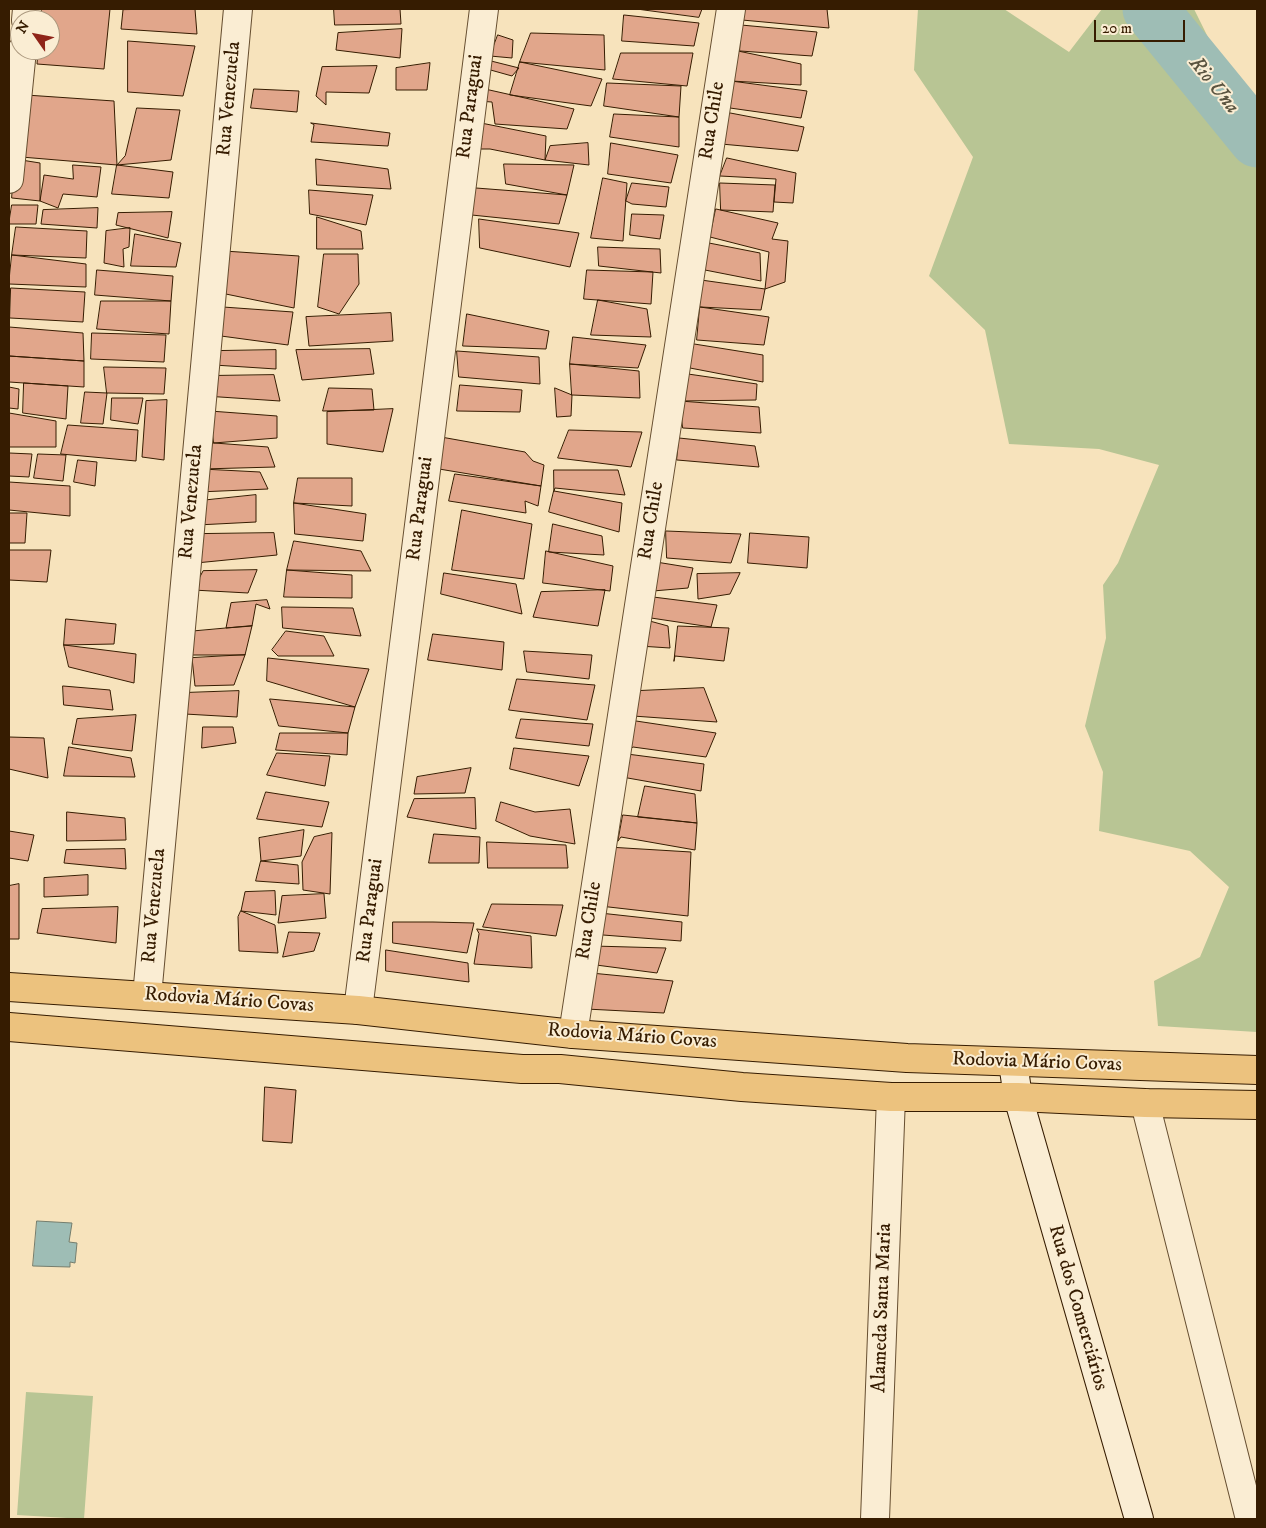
<!DOCTYPE html>
<meta charset="utf-8">
<style>
body{margin:0}
#map{position:relative;width:1266px;height:1528px;overflow:hidden;background:#f7e3bc;font-family:"IM FELL DW Pica",serif}
canvas{display:block}
.frame{position:absolute;inset:0;border:10px solid #361c01;pointer-events:none}
.north{position:absolute;left:10px;top:10px;width:50px;height:50px;box-sizing:border-box;background:#faedd3;border:1px solid #ac997f;border-radius:50%;rotate:303deg;font-size:14px;font-weight:700;line-height:20px;text-align:center;color:#361c01}
.north::after{content:'';display:block;margin:auto;width:18px;height:22px;background:#8f2418;clip-path:polygon(50% 0,100% 100%,50% 72%,0 100%)}
.scale{position:absolute;left:1094px;top:20px;width:91px;height:22px;box-sizing:border-box;border:2px solid #361c01;border-top:0;padding-left:6px;font-size:15px;line-height:18px;white-space:nowrap;color:#361c01;-webkit-text-stroke:4px #faedd3;paint-order:stroke}
</style>
<div id="map">
<canvas width="1266" height="1528"></canvas>
<div class="frame"></div>
<div class="north">N</div>
<div class="scale">20 m</div>
</div>
<script>
const context = document.querySelector('canvas').getContext('2d');
context.lineJoin = 'round';
function fill(path, color) {
  context.fillStyle = color;
  context.fill(path, 'evenodd');
}
function stroke(path, color, width, dash) {
  context.strokeStyle = color;
  context.lineWidth = width;
  context.lineCap = dash ? 'butt' : 'round';
  context.setLineDash(dash || []);
  context.stroke(path);
}
function write(font, color, halo, rows, align = 'center') {
  context.font = font + ' "IM FELL DW Pica",serif';
  context.lineWidth = 4;
  context.setLineDash([]);
  context.textBaseline = 'middle';
  context.strokeStyle = halo;
  context.fillStyle = color;
  for (const [text, x, y, turn = 0] of rows) {
    context.save();
    context.translate(x, y);
    context.rotate((+turn || 0) * Math.PI / 180);
    context.textAlign = isNaN(turn) ? turn : align;
    if (halo) context.strokeText(text, 0, 0);
    context.fillText(text, 0, 0);
    context.restore();
  }
}
const green = new Path2D(`
 M918,9H1004L1069,52L1102,9H1194L1257,136V1032L1158,1026L1154,981L1200,957L1229,887L1190,851L1099,831L1103,772L1085,726L1106,638L1103,585L1118,563L1159,465L1099,449L1009,444L985,330L929,276L973,157L914,70Z
 M26,1392L93,1396L84,1519L17,1515Z`);
const water = new Path2D(`
 M37,1221L72,1223L69,1242L77,1243L75,1263L70,1262V1267L33,1266Z`);
const river = new Path2D(`
 M1150,9L1257,140`);
const building = new Path2D(`
 M39,9H110L104,69L37,64L38,50H50V20H39Z
 M195,9L197,34L121,29L123,10Z
 M334,9H400L401,24L335,25Z
 M637,9H702L699,17Z
 M743,9H827L829,28L742,20Z
 M624,15L699,23L694,46L622,41Z
 M741,25L817,32L812,56L740,51Z
 M402,29L400,58L336,50L338,33Z
 M531,33L604,35L605,70L520,62Z
 M498,35L513,40L512,58L490,56Z
 M128,41L195,46L183,96L128,92Z
 M733,50L801,64V85L731,81Z
 M621,53H693L687,86L613,79Z
 M487,60L519,68L512,76L487,69Z
 M520,62L602,79L591,106L510,95Z
 M430,63L427,90H396V68Z
 M377,66L369,93L326,92V105L316,96L322,67Z
 M731,81L807,91L801,118L730,108Z
 M607,83L681,86L679,117L604,106Z
 M254,89L299,91L297,112L251,108Z
 M485,89L574,109L567,129L495,124L492,102L477,101Z
 M26,95L114,101L117,165L21,157Z
 M137,108L180,110L171,160L117,165L125,156Z
 M725,112L804,127L798,151L721,144Z
 M614,114L679,117V147L610,137Z
 M476,122L546,136L545,160L490,149H473Z
 M311,123L390,133L388,146L311,142L314,125Z
 M588,143L589,165L545,160L550,146Z
 M611,143L678,155L671,183L608,174Z
 M727,158L796,173L793,203L774,202L776,179L720,176Z
 M15,159L40,163V201L12,198Z
 M316,159L388,169L391,189L317,185Z
 M504,164L574,165L567,195L506,184Z
 M73,165L101,167L97,197L63,194L58,208L40,201L44,175L73,179Z
 M117,165L173,172L169,198L112,194Z
 M603,178L627,183L623,241L591,238Z
 M632,183L669,187L666,207L632,204L626,201Z
 M720,183L775,185L773,212L721,210Z
 M463,187L567,195L559,224L462,214Z
 M309,190L373,195L366,225L310,214Z
 M12,205H38L36,224H9Z
 M98,208L97,228L41,224L43,210Z
 M716,209L778,223L772,239L788,241L785,282L765,289L769,252L710,237Z
 M172,212L168,238L116,225L118,213Z
 M632,214L664,215L660,239L630,235Z
 M317,217L361,231L363,249H317Z
 M479,219L579,233L570,267L480,248Z
 M16,227L87,231L86,258L12,255Z
 M130,228L129,247L123,249L124,267L104,263L106,231Z
 M135,234L181,243L176,267L131,266Z
 M709,243L760,253L761,281L705,270Z
 M598,247L660,249L661,273L599,266Z
 M224,251L299,256L294,308L216,292Z
 M324,254H358L359,284L339,314L318,307Z
 M12,255L86,264V287L9,284Z
 M97,270L173,276L171,301L95,295Z
 M587,270L653,272L651,304L584,299Z
 M701,280L765,289L761,310L700,307Z
 M11,288L85,292L83,322L10,318Z
 M598,300L647,309L651,337L591,335Z
 M101,301H171L169,334L97,329Z
 M223,307L293,312L288,345L221,336Z
 M700,307L769,317L764,345L697,340Z
 M391,313L393,341L309,346L306,317Z
 M467,314L549,331L546,349L463,346Z
 M9,327L83,333L84,361L9,356Z
 M92,333L166,335L164,362L91,359Z
 M573,337L646,345L638,368L570,364Z
 M688,343L763,355V382L690,368Z
 M370,349L374,374L302,380L296,350Z
 M276,350V369L214,365L216,351Z
 M457,351L539,357L540,384L459,377Z
 M9,356L84,361V387L9,382Z
 M570,364L639,371L640,398L572,395Z
 M104,367L166,368L164,394L107,393Z
 M688,374L757,384L756,400L680,401Z
 M274,375L280,401L205,396L206,376Z
 M24,383L68,386L66,419L23,413Z
 M460,385L522,390L520,412L457,411Z
 M9,387L19,389L18,409L9,408Z
 M329,388L372,389L374,410L323,411Z
 M555,388L572,395L571,416L557,417Z
 M85,392L107,393L103,424L81,423Z
 M112,398H143L138,424L111,420Z
 M167,400L164,460L142,457L146,401Z
 M680,401L759,407L761,433L683,428Z
 M393,409L383,452L327,444V412Z
 M210,411L277,416V438L214,443Z
 M9,413L56,421V447H9Z
 M68,425L138,430L136,461L61,454Z
 M569,430L642,432L631,467L558,458Z
 M441,437L525,452L533,461L544,465L541,486L439,469Z
 M679,438L755,446L759,467L677,460Z
 M201,442L268,447L275,467L202,469Z
 M9,453L32,454L29,477L9,476Z
 M38,454L66,455L63,481L34,478Z
 M78,460L97,462L95,486L74,482Z
 M202,469L260,472L268,489L198,492Z
 M554,470H618L625,495L555,488L554,491Z
 M455,474L541,486L538,506L525,501L526,513L449,501Z
 M298,478H352V506L294,503Z
 M9,482L70,486V516L9,510Z
 M554,491L622,503L619,532L549,512Z
 M256,495V522L197,525L199,501Z
 M294,503L366,514L363,541L295,534Z
 M462,510L532,524L524,579L452,570Z
 M9,513H27L25,543H9Z
 M553,524L602,536L604,555L549,552Z
 M666,531L741,534L731,563L667,558Z
 M274,533L277,555L196,563L199,534Z
 M750,533L809,537L807,568L748,563Z
 M294,541L361,551L371,571L287,570Z
 M9,550H51L47,582L9,580Z
 M546,551L613,566L610,591L543,583Z
 M656,562L693,568L688,588L653,591Z
 M257,570L248,593L193,590L203,571Z
 M287,570L352,575V598L284,597Z
 M444,573L516,584L522,614L441,594Z
 M740,573L730,594L698,599L697,574Z
 M605,590L598,626L533,617L541,592Z
 M653,597L717,605L711,627L651,618Z
 M267,600L270,609L256,604L252,626L226,628L231,603Z
 M282,607L353,608L361,636L283,628Z
 M66,619L116,624L114,644L64,645Z
 M646,620L668,626L670,648L639,646Z
 M252,626L245,655H186V632Z
 M678,626L729,628L724,661L675,656L674,661Z
 M286,631L324,636L334,656H278L272,650Z
 M433,634L504,642L502,670L428,660Z
 M64,645L136,654L134,683L69,667Z
 M524,651L592,655L589,679L527,672Z
 M245,655L234,685L195,686L192,658Z
 M268,658L369,669L355,707L267,681Z
 M517,679L595,685L587,720L509,710Z
 M63,686L110,690L113,710L64,705Z
 M704,688L717,722L633,716L638,691Z
 M239,691L237,717L185,714L183,693Z
 M270,699L355,707L348,733L279,726Z
 M136,715L132,751L72,744L77,719Z
 M521,719L593,724L589,746L516,738Z
 M636,721L716,733L706,757L633,747L629,750Z
 M203,727H233L236,743L202,748Z
 M280,733H348L347,755L276,750Z
 M9,737L44,738L48,778L9,769Z
 M69,747L131,758L135,777L64,776Z
 M514,748L589,756L579,786L510,769Z
 M277,753L330,756L325,786L267,775Z
 M627,754L704,764L701,791L622,777Z
 M471,768L465,793L414,794L417,777Z
 M645,786L695,794L697,823L638,817Z
 M266,792L329,802L322,827L257,819Z
 M475,798L476,829L407,817L414,799Z
 M501,802L535,812L570,809L575,844L530,836L496,821Z
 M67,812L125,818L126,840L67,841Z
 M623,815L697,823L695,850L621,837L618,841Z
 M304,830L301,856L261,861L259,838Z
 M9,831L34,835L28,861L9,858Z
 M332,833L330,894L303,890L302,862L314,837Z
 M434,834L480,837L479,863H429Z
 M487,842L566,845L568,868H488Z
 M608,847L691,852L688,916L600,906Z
 M125,849L126,869L64,863L66,850Z
 M261,861L298,865L299,884L256,881Z
 M88,875V895L44,897V878Z
 M19,884V939H9V886Z
 M275,891L276,915L241,911L245,892Z
 M324,894L326,918L278,923L282,896Z
 M492,904L563,905L556,936L483,927Z
 M118,907L116,943L37,933L42,909Z
 M241,911L275,925L278,953L239,951L238,917Z
 M600,913L682,922L681,941L590,934Z
 M393,922H433L474,923L467,953L393,943Z
 M477,929L531,936L532,968L474,964L479,934Z
 M289,932L320,933L314,951L283,957Z
 M593,946L666,948L657,973L596,965Z
 M386,950L468,963L469,982L386,971Z
 M591,973L673,981L664,1013L586,1009Z
 M265,1087L296,1090L292,1143L263,1141Z`);
const minor = new Path2D(`
 M26,20L27,9
 M9,179L22,50
 M147,996L238,9
 M358,1010L484,9
 M573,1034L731,9
 M1145,1103L1250,1519
 M875,1519L891,1097`);
const secondary = new Path2D(`
 M1013,1063L1018,1097L1139,1519`);
const primary = new Path2D(`
 M9,987L358,1010L573,1034L907,1058L1257,1070
 M9,1027L522,1069H560L742,1087L891,1097H1018L1145,1103L1257,1105`);
const streetNames = [
 ["Rua Venezuela",230,99,-85],
 ["Rua Paraguai",471,107,-83],
 ["Rua Chile",713,121,-81],
 ["Rua Venezuela",192,502,-85],
 ["Rua Paraguai",421,509,-83],
 ["Rua Chile",652,521,-81],
 ["Rua Venezuela",155,906,-85],
 ["Rua Paraguai",371,911,-83],
 ["Rua Chile",590,921,-81],
 ["Rodovia Mário Covas",229,1001,4],
 ["Rodovia Mário Covas",632,1037,4],
 ["Rodovia Mário Covas",1037,1063,2],
 ["Alameda Santa Maria",883,1308,-88],
 ["Rua dos Comerciários",1077,1308,74]
];
const waterNames = [
 ["Rio Una",1213,86,51]
];
fill(green, '#b8c594');
fill(water, '#9ebdb5');
stroke(water, '#747d6d', 1);
stroke(river, '#9ebdb5', 55);
fill(building, '#e1a68b');
stroke(building, '#361c01', 1);
stroke(minor, '#664e30', 30);
stroke(secondary, '#361c01', 30);
stroke(primary, '#361c01', 30);
stroke(minor, '#faedd3', 28);
stroke(secondary, '#faedd3', 28);
stroke(primary, '#ecc27e', 28);
write('20px', '#361c01', '#faedd3', streetNames);
write('italic 21px', '#5a5440', '#faedd3', waterNames);
</script>
